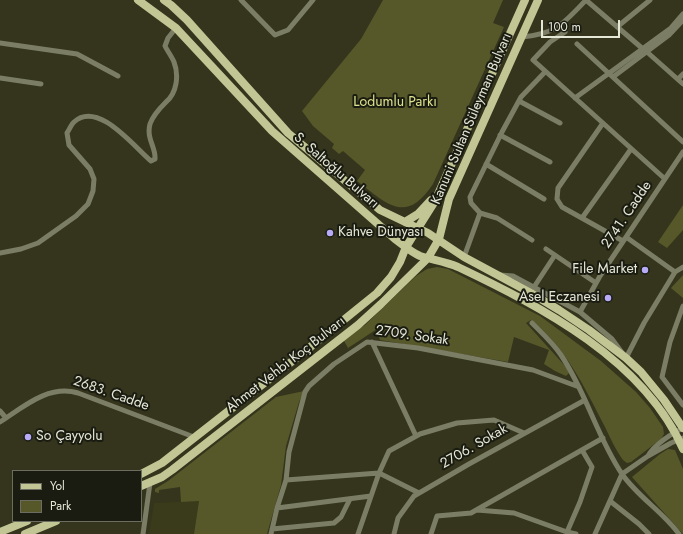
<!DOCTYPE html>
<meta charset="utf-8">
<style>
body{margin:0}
#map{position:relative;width:683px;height:534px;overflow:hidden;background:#34351c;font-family:Jost,sans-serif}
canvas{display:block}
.legend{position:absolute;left:12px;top:470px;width:130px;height:52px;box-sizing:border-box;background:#1b1c11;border:1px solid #6c6d60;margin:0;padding:5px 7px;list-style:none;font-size:12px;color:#e5e7d7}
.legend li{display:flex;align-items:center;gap:8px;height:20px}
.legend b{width:20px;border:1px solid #6c6d60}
.scale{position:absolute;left:541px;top:20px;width:79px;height:18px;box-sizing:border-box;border:2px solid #e5e7d7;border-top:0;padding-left:5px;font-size:12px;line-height:14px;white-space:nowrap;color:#e5e7d7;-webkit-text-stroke:3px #1b1c11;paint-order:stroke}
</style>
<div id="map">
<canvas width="683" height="534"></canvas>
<ul class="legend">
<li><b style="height:5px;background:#c2c695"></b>Yol</li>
<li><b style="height:11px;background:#56582a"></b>Park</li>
</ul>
<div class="scale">100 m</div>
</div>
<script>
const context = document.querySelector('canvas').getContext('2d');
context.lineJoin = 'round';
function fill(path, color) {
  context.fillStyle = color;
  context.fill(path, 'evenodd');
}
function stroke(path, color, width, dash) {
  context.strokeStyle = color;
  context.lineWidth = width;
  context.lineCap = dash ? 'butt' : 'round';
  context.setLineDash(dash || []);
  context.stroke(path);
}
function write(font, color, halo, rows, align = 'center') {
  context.font = font + ' Jost,sans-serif';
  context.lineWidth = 4;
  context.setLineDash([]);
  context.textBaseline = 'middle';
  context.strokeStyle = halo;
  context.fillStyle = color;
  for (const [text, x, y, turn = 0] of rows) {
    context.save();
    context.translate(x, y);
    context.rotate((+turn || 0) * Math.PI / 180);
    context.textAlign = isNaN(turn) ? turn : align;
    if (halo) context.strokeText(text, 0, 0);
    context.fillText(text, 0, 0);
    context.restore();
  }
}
const built = new Path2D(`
 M194,501H199L194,534H149L154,503Z`);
const green = new Path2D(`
 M383,0H503L493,23L504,27L433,184C406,225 387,204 357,181L365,170L343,151L339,154L332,148L334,144L313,126L302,111L361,39Z
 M683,205V230L667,248L658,242Z
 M437,267L448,269L540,316L601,361L636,392L650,408L663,427L664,434L661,439L631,462L627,463L623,460C615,449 610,437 604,425C585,388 565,346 531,320L526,323L566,367L569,373L566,376L555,371L544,364L549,350L514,337L508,362L380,340L379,337L381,334L380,330L377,329L348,348L343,339L365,325L416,276L427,269Z
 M683,275V298L671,288Z
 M304,391L299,402L286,446L281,485L267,534H194L199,501L181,502L180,487L159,490V493L155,492V489L168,481L276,397Z
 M668,449L675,450L683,469V534L632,477L660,454Z`);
const street = new Path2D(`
 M241,0L275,35L288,30L313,0
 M586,0L643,49
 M617,27L650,0
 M565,32L550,42L533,60L665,179
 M522,37C556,34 563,24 586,0
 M0,43L77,54L118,76
 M577,44L683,142
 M647,52L683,84
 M613,77L669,35L683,20
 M0,78L41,84
 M678,79L683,74
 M575,98L671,28L683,14
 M519,101L560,123
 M603,123L558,188L557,199L562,207L623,241
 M500,135L550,162
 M486,164L544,199
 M480,213L471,203L470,197L502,132L521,97L545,72
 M480,213L497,218L532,240
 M582,218L631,149
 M626,237L675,272
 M546,249L596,283
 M0,253L21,249L38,243L76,216L88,204L93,191L94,179L90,169L69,145L67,133C69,130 71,125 74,122C98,100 134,147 151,161L155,159C156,147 146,139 150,124C153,115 160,108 166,102C177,93 179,75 174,62C172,57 168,52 165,46L168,38L176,28
 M464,257L480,213
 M500,275L513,276L580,312L612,339L626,358L644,323L675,272L683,267
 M534,287L555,255
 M683,306L670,342L662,377L683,405
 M580,312L600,276L683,152
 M532,323C542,333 553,343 561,355C586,392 597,437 622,474C638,497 663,512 679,534
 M372,342L416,436
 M0,411L6,418
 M0,422C23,407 49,384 78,393L194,437
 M648,456C654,445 672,433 683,428
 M286,480L379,473L419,493
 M610,501L639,524L649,534
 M277,508L371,496
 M477,510L514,513L567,532L580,502L592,467L582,450
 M272,529L334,523L341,517L350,499
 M567,532L576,534
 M143,534L150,483
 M271,534L277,508L286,480L289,452L305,392L309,386L334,364L367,342L418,348L533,370L579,387
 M358,534L379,473L389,451L420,434L457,423L494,420L524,433
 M394,534L398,518L414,496L469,464L585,400
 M431,534L437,516L471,513L603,438
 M595,534L622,474L648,456L671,443L683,438`);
const primary = new Path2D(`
 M138,0L176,28L272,131L395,239C403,245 411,252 420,256C433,260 446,262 458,267C542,307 644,360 683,449
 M164,0L171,5L187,20L288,133L380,210L428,233L464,257L531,293L559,310L589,330L626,358L641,372L664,400L683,428
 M405,222L418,214L431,200
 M141,474L162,463L309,348L377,293L391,277L400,262L406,247L435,201L525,0
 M141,486L162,477L172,470L358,325L381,304L428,258L439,239L449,199L538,0
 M0,532L27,521
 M25,534L56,521`);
const markers = [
 [330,233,4,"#b8abf7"],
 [645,270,4,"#b8abf7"],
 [608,298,4,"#b8abf7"],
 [28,437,4,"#b8abf7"]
];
const parkNames = [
 ["Lodumlu Parkı",395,103]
];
const streetNames = [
 ["Kanuni Sultan Süleyman Bulvarı",472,119,-67],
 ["S. Saltoğlu Bulvarı",336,171,41],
 ["2741. Cadde",627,215,-56],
 ["2709. Sokak",412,336,8],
 ["Ahmet Vehbi Koç Bulvarı",286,365,-38],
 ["2683. Cadde",111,394,19],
 ["2706. Sokak",474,447,-30]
];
const poiNames = [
 ["Kahve Dünyası",338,233],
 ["File Market",637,270,"right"],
 ["Asel Eczanesi",600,298,"right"],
 ["So Çayyolu",36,437]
];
fill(built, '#393b1a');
fill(green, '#56582a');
stroke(street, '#7b7d65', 5);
stroke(primary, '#c2c695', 8);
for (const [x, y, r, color] of markers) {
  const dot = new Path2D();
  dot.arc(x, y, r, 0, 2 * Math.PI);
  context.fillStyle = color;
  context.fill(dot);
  stroke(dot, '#1b1c11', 1.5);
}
write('14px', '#dce28d', '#1b1c11', parkNames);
write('14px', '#e5e7d7', '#1b1c11', streetNames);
write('14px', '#e5e7d7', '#1b1c11', poiNames, 'left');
</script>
